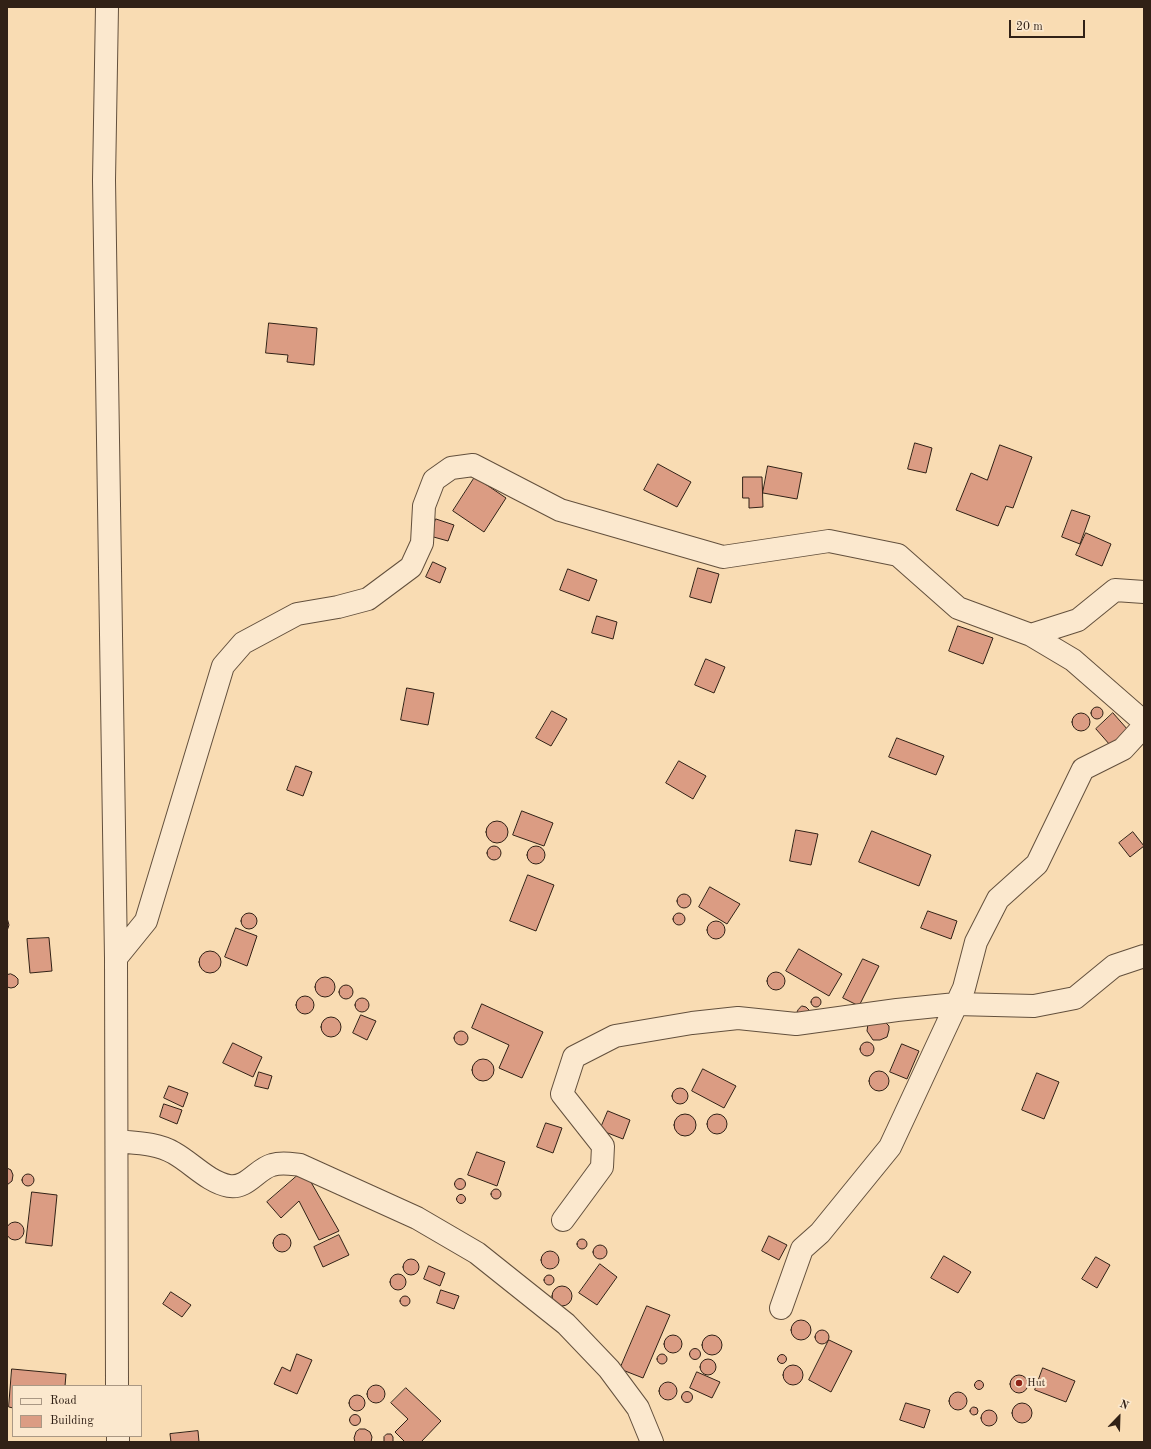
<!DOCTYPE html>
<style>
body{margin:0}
#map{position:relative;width:1151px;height:1449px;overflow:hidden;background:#f9dcb3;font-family:"Old Standard TT",serif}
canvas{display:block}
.frame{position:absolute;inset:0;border:8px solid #312116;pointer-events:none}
.legend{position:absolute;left:12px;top:1385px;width:130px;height:52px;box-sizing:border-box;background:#fbe8ce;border:1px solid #aa9884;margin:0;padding:5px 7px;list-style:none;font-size:12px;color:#312116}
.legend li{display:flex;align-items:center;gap:8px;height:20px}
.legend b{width:20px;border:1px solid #aa9884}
.north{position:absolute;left:1099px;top:1397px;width:40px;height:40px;-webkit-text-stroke:3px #fbe8ce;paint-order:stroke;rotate:23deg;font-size:11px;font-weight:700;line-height:16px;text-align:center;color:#312116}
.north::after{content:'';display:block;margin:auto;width:14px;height:18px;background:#312116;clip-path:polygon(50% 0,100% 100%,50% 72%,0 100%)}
.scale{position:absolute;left:1009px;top:20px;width:76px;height:18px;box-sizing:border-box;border:2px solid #312116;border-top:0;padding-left:5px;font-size:12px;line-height:14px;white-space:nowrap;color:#312116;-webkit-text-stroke:3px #fbe8ce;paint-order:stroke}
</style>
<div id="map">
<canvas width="1151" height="1449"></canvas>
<div class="frame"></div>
<ul class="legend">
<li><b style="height:5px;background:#fbe8ce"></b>Road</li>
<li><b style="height:11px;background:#db9c83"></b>Building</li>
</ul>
<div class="north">N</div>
<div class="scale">20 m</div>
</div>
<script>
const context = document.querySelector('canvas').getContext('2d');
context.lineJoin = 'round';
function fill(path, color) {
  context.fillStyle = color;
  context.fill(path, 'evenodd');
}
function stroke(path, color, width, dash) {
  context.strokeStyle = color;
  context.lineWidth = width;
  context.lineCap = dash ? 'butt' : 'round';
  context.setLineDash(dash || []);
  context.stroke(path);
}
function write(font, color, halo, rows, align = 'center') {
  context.font = font + ' "Old Standard TT",serif';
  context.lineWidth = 4;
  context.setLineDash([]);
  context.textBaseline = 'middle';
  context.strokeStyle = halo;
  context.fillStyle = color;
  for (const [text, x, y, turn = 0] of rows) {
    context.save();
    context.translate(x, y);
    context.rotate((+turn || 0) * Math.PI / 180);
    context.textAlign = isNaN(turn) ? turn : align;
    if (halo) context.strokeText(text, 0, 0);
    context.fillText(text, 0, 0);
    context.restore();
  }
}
const building = new Path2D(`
 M269,323L317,328L314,365L287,362L288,355L266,353Z
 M915,443L932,448L926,473L908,469Z
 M1000,445L1032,457L1013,508L1006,506L998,526L956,510L971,473L987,480Z
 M658,464L691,482L677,507L644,490Z
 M768,466L802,473L797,499L763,493Z
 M475,477L506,498L484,532L453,511Z
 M743,477H762L763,507L749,508V498H743Z
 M1072,510L1090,516L1080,544L1062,537Z
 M436,519L454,525L448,541L430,536Z
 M1086,533L1111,544L1102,566L1076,555Z
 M433,562L446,568L440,583L426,577Z
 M698,568L719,574L711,603L690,597Z
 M568,569L597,580L589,601L560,590Z
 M597,616L617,622L613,639L592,633Z
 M958,626L993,638L983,664L949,651Z
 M706,659L725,667L714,693L695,685Z
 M407,688L434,693L428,725L401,720Z
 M1091 713a6 6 0 1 1 12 0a6 6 0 1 1-12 0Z
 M552,711L567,719L551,746L536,738Z
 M1072 722a9 9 0 1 1 18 0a9 9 0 1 1-18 0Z
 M1113,713L1128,730L1110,745L1096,729Z
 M897,738L944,756L936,775L889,757Z
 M679,761L706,776L693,799L666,783Z
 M296,766L312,772L303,796L287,790Z
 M522,811L553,823L544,846L513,835Z
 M486 832a11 11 0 1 1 22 0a11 11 0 1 1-22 0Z
 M796,830L818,834L811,865L790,861Z
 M872,831L931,855L919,886L859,862Z
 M1133,832L1144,846L1130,857L1119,843Z
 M487 853a7 7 0 1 1 14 0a7 7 0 1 1-14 0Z
 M527 855a9 9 0 1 1 18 0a9 9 0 1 1-18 0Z
 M528,875L554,885L536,931L510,921Z
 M710,887L740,904L727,924L699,907Z
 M677 901a7 7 0 1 1 14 0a7 7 0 1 1-14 0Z
 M928,911L957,921L951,939L921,928Z
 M673 919a6 6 0 1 1 12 0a6 6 0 1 1-12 0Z
 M241 921a8 8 0 1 1 16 0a8 8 0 1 1-16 0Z
 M7,918L9,925L7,931Z
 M707 930a9 9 0 1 1 18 0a9 9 0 1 1-18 0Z
 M236,928L257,936L247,966L225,957Z
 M49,938L52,971L30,973L27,939Z
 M799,949L842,974L829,996L786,971Z
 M199 962a11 11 0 1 1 22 0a11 11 0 1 1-22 0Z
 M863,959L879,966L859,1006L843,998Z
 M767 981a9 9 0 1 1 18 0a9 9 0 1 1-18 0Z
 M11,974L15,976L18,979V984L15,987L11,988L7,987V975Z
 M315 987a10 10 0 1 1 20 0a10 10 0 1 1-20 0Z
 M339 992a7 7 0 1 1 14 0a7 7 0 1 1-14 0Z
 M296 1005a9 9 0 1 1 18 0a9 9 0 1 1-18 0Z
 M811 1002a5 5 0 1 1 10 0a5 5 0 1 1-10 0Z
 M355 1005a7 7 0 1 1 14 0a7 7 0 1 1-14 0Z
 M482,1004L543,1032L522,1078L499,1068L509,1045L472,1028Z
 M802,1006L806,1007L811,1012L796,1014L798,1010Z
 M361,1015L376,1021L367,1040L353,1033Z
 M321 1027a10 10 0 1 1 20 0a10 10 0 1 1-20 0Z
 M884,1021L889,1026V1030L887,1037L880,1040H873L867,1031L868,1024Z
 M454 1038a7 7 0 1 1 14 0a7 7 0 1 1-14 0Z
 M860 1049a7 7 0 1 1 14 0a7 7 0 1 1-14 0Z
 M233,1043L262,1057L253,1077L223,1063Z
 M902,1044L919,1051L907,1079L890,1072Z
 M472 1070a11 11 0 1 1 22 0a11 11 0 1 1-22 0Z
 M703,1069L736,1086L724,1108L692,1091Z
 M869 1081a10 10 0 1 1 20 0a10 10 0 1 1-20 0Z
 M259,1072L272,1076L268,1089L255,1086Z
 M1037,1073L1059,1082L1044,1119L1022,1110Z
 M169,1086L188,1093L183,1107L164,1098Z
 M672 1096a8 8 0 1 1 16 0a8 8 0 1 1-16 0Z
 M164,1104L182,1110L177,1124L160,1117Z
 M608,1111L630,1120L623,1139L600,1130Z
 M707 1124a10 10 0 1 1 20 0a10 10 0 1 1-20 0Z
 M674 1125a11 11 0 1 1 22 0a11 11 0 1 1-22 0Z
 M546,1123L562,1128L553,1153L537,1147Z
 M477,1152L505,1162L497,1186L468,1175Z
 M7,1168L11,1170L13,1175L12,1181L7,1185Z
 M304,1170L339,1231L319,1240L299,1201L281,1218L267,1202Z
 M22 1180a6 6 0 1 1 12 0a6 6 0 1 1-12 0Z
 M454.5 1184a5.5 5.5 0 1 1 11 0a5.5 5.5 0 1 1-11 0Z
 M491 1194a5 5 0 1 1 10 0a5 5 0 1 1-10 0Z
 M32,1192L57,1195L52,1246L26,1243Z
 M456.5 1199a4.5 4.5 0 1 1 9 0a4.5 4.5 0 1 1-9 0Z
 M6 1231a9 9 0 1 1 18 0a9 9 0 1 1-18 0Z
 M273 1243a9 9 0 1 1 18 0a9 9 0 1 1-18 0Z
 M339,1235L349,1255L323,1267L314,1247Z
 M769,1236L787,1245L779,1260L762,1251Z
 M577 1244a5 5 0 1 1 10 0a5 5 0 1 1-10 0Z
 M593 1252a7 7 0 1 1 14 0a7 7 0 1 1-14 0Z
 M541 1260a9 9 0 1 1 18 0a9 9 0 1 1-18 0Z
 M944,1256L971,1272L958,1293L931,1278Z
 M1096,1257L1110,1265L1097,1288L1082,1279Z
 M403 1267a8 8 0 1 1 16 0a8 8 0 1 1-16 0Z
 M600,1264L617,1277L597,1305L579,1293Z
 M429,1266L445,1273L440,1286L424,1279Z
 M390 1282a8 8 0 1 1 16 0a8 8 0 1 1-16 0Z
 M544 1280a5 5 0 1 1 10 0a5 5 0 1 1-10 0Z
 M552 1296a10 10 0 1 1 20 0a10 10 0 1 1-20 0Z
 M441,1290L459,1296L454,1309L437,1303Z
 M171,1292L191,1305L182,1317L163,1304Z
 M400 1301a5 5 0 1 1 10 0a5 5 0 1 1-10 0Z
 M647,1306L670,1315L643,1378L620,1369Z
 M791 1330a10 10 0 1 1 20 0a10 10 0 1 1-20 0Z
 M815 1337a7 7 0 1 1 14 0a7 7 0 1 1-14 0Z
 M702 1345a10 10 0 1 1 20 0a10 10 0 1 1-20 0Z
 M664 1344a9 9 0 1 1 18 0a9 9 0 1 1-18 0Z
 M829,1340L852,1351L831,1392L809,1380Z
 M689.5 1354a5.5 5.5 0 1 1 11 0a5.5 5.5 0 1 1-11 0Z
 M297,1354L312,1360L297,1394L274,1384L282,1367L290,1371Z
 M657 1359a5 5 0 1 1 10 0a5 5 0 1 1-10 0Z
 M777.5 1359a4.5 4.5 0 1 1 9 0a4.5 4.5 0 1 1-9 0Z
 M700 1367a8 8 0 1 1 16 0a8 8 0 1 1-16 0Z
 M783 1375a10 10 0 1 1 20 0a10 10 0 1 1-20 0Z
 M1043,1368L1075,1381L1066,1402L1035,1390Z
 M12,1369L66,1374L65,1386H13V1408L9,1407Z
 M697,1372L720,1382L712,1398L690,1388Z
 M1010 1384a9 9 0 1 1 18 0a9 9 0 1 1-18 0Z
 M974.5 1385a4.5 4.5 0 1 1 9 0a4.5 4.5 0 1 1-9 0Z
 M659 1391a9 9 0 1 1 18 0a9 9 0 1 1-18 0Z
 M367 1394a9 9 0 1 1 18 0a9 9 0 1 1-18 0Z
 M406,1388L441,1421L421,1442H405L395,1432L408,1419L391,1403Z
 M681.5 1397a5.5 5.5 0 1 1 11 0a5.5 5.5 0 1 1-11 0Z
 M949 1401a9 9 0 1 1 18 0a9 9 0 1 1-18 0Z
 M349 1403a8 8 0 1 1 16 0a8 8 0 1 1-16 0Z
 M906,1403L930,1410L924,1428L900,1420Z
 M1012 1413a10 10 0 1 1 20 0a10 10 0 1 1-20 0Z
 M970 1411a4 4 0 1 1 8 0a4 4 0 1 1-8 0Z
 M981 1418a8 8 0 1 1 16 0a8 8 0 1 1-16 0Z
 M349.5 1420a5.5 5.5 0 1 1 11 0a5.5 5.5 0 1 1-11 0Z
 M360,1429H365L370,1432L372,1437L371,1442H355L354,1438L356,1432Z
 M198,1431L199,1442H171L170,1434Z
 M387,1434H391L393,1437V1442H385L384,1441V1437Z`);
const minor = new Path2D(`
 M107,7L104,180L116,958L117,1386
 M1031,635L1073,660L1144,722
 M116,958L146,921L223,666L243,643L297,614L338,607L368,599L411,567L422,543L424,506L434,480L451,468L473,465L560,510L723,557L829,541L898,555L958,608L1031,635L1078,620L1115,590L1144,592
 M117,1141C136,1143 157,1143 174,1153C192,1163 208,1182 229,1186C247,1189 257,1169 272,1165C282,1162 291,1164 300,1165L417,1218L477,1253L566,1324L609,1369L638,1408L652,1442
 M563,1220L602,1167L603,1146L562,1094L574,1057L615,1036L692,1023L738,1018L796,1024L897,1010L956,1004L1034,1006L1075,998L1114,966L1144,956
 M781,1308L802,1249L820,1233L890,1147L964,988L976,942L998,899L1037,864L1083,769L1123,749L1144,726
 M118,1436V1442`);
const markers = [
 [1019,1383,4,"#8f2418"]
];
const poiNames = [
 ["Hut",1027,1383]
];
fill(building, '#db9c83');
stroke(building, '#312116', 1);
stroke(minor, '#63503d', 24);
stroke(minor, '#fbe8ce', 22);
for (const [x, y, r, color] of markers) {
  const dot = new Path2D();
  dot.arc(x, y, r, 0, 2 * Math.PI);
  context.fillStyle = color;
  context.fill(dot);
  stroke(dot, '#fbe8ce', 1.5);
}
write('11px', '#312116', '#fbe8ce', poiNames, 'left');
</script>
